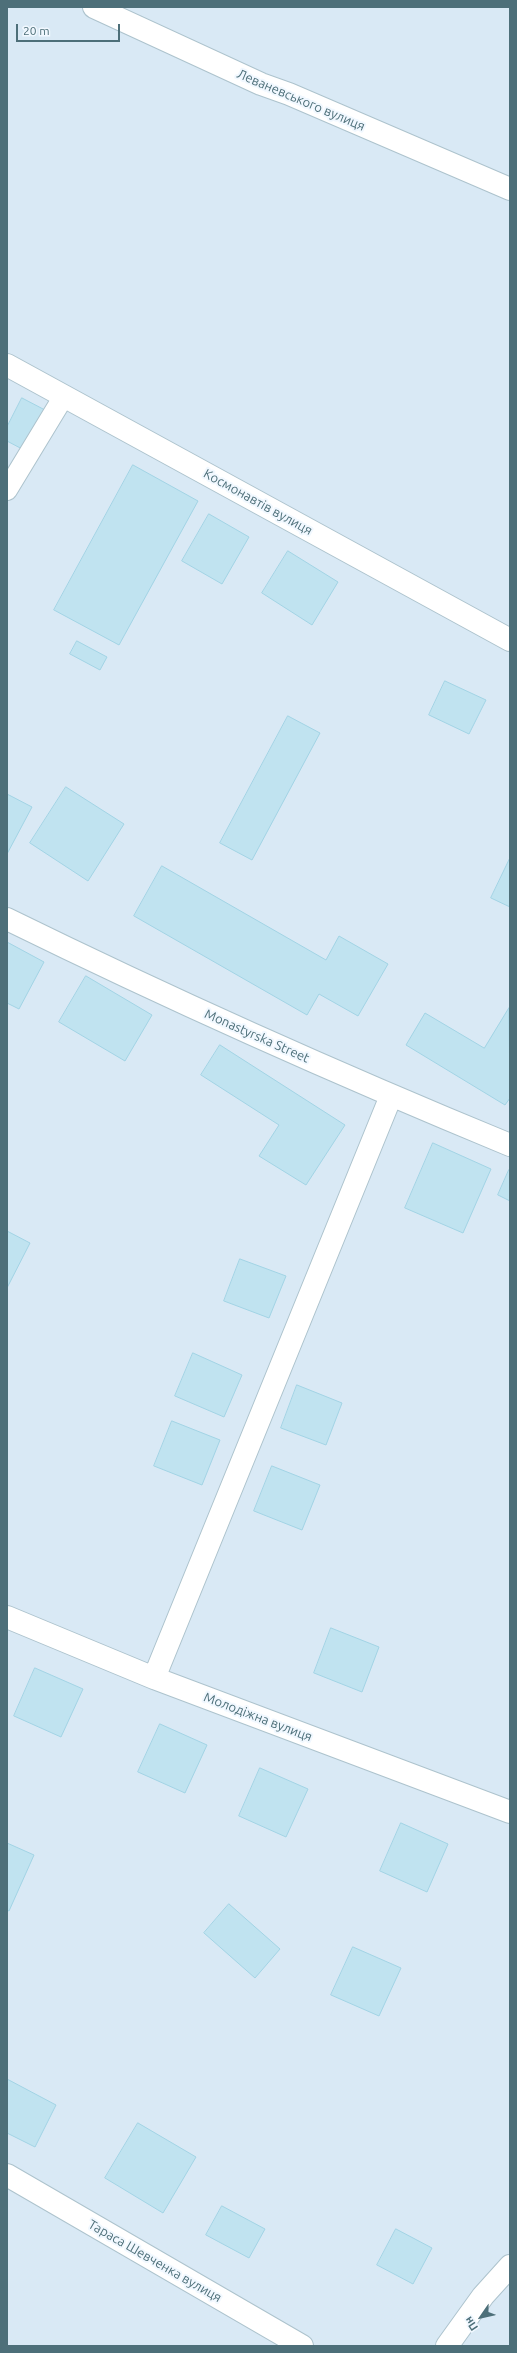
<!DOCTYPE html>
<meta charset="utf-8">
<style>
body{margin:0}
#map{position:relative;width:517px;height:2353px;overflow:hidden;background:#ebf4fd;font-family:Ubuntu,sans-serif}
canvas{display:block}
.frame{position:absolute;inset:0;border:8px solid #4d6f79;pointer-events:none}
.north{position:absolute;left:461px;top:2297px;width:40px;height:40px;-webkit-text-stroke:3px #f1f8ff;paint-order:stroke;rotate:236deg;font-size:11px;font-weight:700;line-height:16px;text-align:center;color:#4d6f79}
.north::after{content:'';display:block;margin:auto;width:14px;height:18px;background:#4d6f79;clip-path:polygon(50% 0,100% 100%,50% 72%,0 100%)}
.scale{position:absolute;left:16px;top:24px;width:104px;height:18px;box-sizing:border-box;border:2px solid #4d6f79;border-top:0;padding-left:5px;font-size:12px;line-height:14px;white-space:nowrap;color:#4d6f79;-webkit-text-stroke:3px #f1f8ff;paint-order:stroke}
</style>
<div id="map">
<canvas width="517" height="2353"></canvas>
<div class="frame"></div>
<div class="north">Пн</div>
<div class="scale">20 m</div>
</div>
<script>
const context = document.querySelector('canvas').getContext('2d');
context.lineJoin = 'round';
function fill(path, color) {
  context.fillStyle = color;
  context.fill(path, 'evenodd');
}
function stroke(path, color, width, dash) {
  context.strokeStyle = color;
  context.lineWidth = width;
  context.lineCap = dash ? 'butt' : 'round';
  context.setLineDash(dash || []);
  context.stroke(path);
}
function write(font, color, halo, rows, align = 'center') {
  context.font = font + ' Ubuntu,sans-serif';
  context.lineWidth = 4;
  context.setLineDash([]);
  context.textBaseline = 'middle';
  context.strokeStyle = halo;
  context.fillStyle = color;
  for (const [text, x, y, turn = 0] of rows) {
    context.save();
    context.translate(x, y);
    context.rotate((+turn || 0) * Math.PI / 180);
    context.textAlign = isNaN(turn) ? turn : align;
    if (halo) context.strokeText(text, 0, 0);
    context.fillText(text, 0, 0);
    context.restore();
  }
}
const residential = new Path2D(`
 M7,7H510V2346H7Z`);
const building = new Path2D(`
 M22,398L45,410L24,450L7,441V427Z
 M133,465L198,501L119,645L54,610Z
 M209,514L249,537L222,584L182,561Z
 M288,551L338,582L312,625L262,593Z
 M77,641L107,657L100,670L70,654Z
 M445,681L486,700L469,734L429,715Z
 M288,716L320,733L252,860L220,843Z
 M66,787L124,824L88,881L30,843Z
 M7,794L32,807L7,854Z
 M510,858V907L491,898Z
 M162,866L326,960L339,936L388,964L358,1016L319,994L307,1015L134,916Z
 M7,942L44,962L19,1009L7,1003Z
 M86,976L152,1015L125,1061L59,1022Z
 M509,1008L510,1098L505,1105L406,1045L425,1013L484,1048Z
 M220,1045L345,1125L306,1185L259,1156L279,1125L201,1075Z
 M433,1143L491,1169L463,1233L405,1208Z
 M509,1170L510,1171V1201L498,1195Z
 M7,1231L30,1243L7,1288Z
 M240,1259L286,1276L269,1318L224,1301Z
 M193,1353L242,1375L224,1417L175,1396Z
 M297,1385L342,1403L326,1445L281,1428Z
 M172,1421L220,1440L202,1485L154,1466Z
 M272,1466L320,1485L302,1530L254,1511Z
 M331,1628L379,1647L362,1692L314,1673Z
 M35,1668L83,1689L61,1737L14,1716Z
 M160,1724L207,1745L185,1793L138,1772Z
 M260,1768L308,1789L286,1837L239,1816Z
 M401,1823L448,1844L427,1892L380,1871Z
 M7,1843L34,1855L9,1911L7,1910Z
 M229,1904L280,1949L255,1978L204,1933Z
 M353,1947L401,1968L379,2016L331,1995Z
 M7,2079L56,2105L35,2147L7,2133Z
 M138,2123L196,2157L163,2213L105,2178Z
 M222,2206L265,2229L249,2258L206,2235Z
 M396,2229L432,2248L413,2284L377,2265Z`);
const lane = new Path2D(`
 M7,490L64,396`);
const street = new Path2D(`
 M94,7L261,84L289,94L510,189
 M7,365L510,640
 M7,919C172,1000 340,1075 510,1145
 M7,1617L154,1678L510,1812
 M154,1678L391,1096
 M7,2175L302,2346
 M447,2346L483,2296L510,2266`);
const streetNames = [
 ["Леваневського вулиця",301,100,23],
 ["Космонавтів вулиця",258,502,29],
 ["Monastyrska Street",257,1036,24],
 ["Молодіжна вулиця",258,1717,21],
 ["Тараса Шевченка вулиця",155,2261,30]
];
fill(residential, '#d9e9f5');
fill(building, '#c0e3f0');
stroke(building, '#a2d4e5', 1);
stroke(lane, '#adc3cd', 22);
stroke(street, '#adc3cd', 24);
stroke(lane, '#fff', 20);
stroke(street, '#fff', 22);
write('13px', '#4d6f79', '#f1f8ff', streetNames);
</script>
